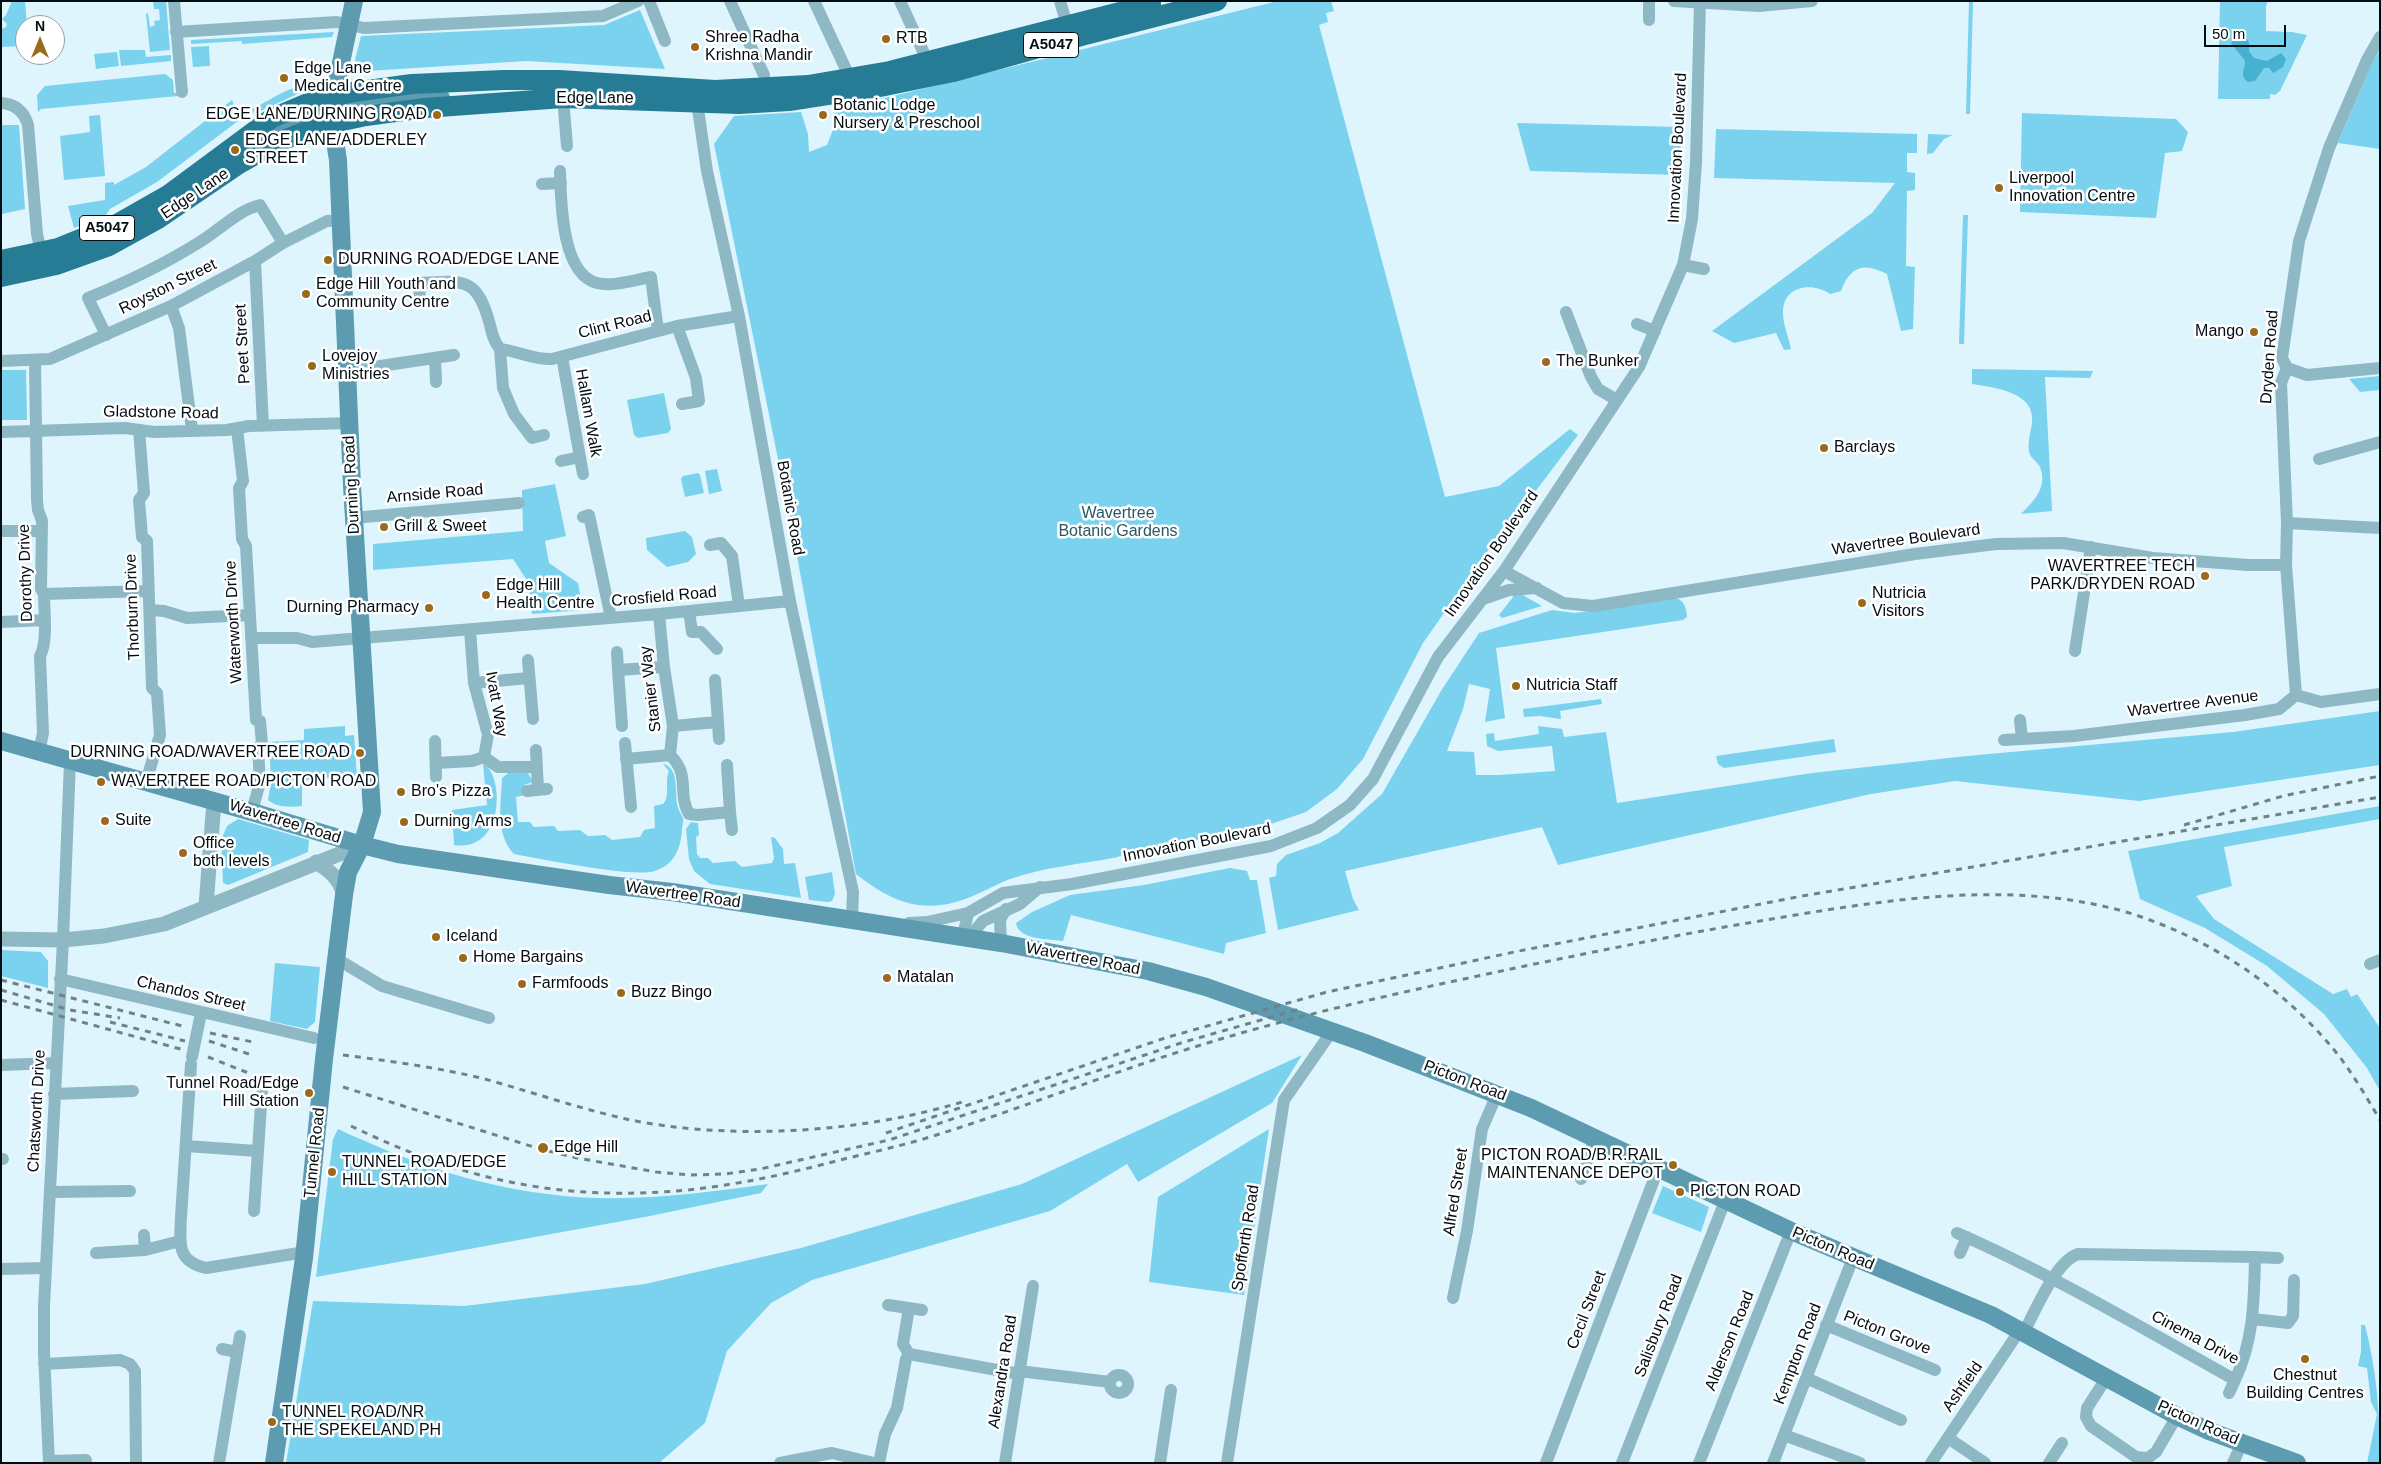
<!DOCTYPE html>
<style>
body{margin:0}
#map{position:relative;width:2381px;height:1464px;overflow:hidden;background:#def5fd;font-family:Arial,sans-serif}
canvas{display:block}
.frame{position:absolute;inset:0;border:2px solid #020d12;pointer-events:none}
.north{position:absolute;left:15px;top:15px;width:50px;height:50px;box-sizing:border-box;background:#fff;border:1px solid #9a9ea0;border-radius:50%;rotate:0deg;font-size:14px;font-weight:700;line-height:20px;text-align:center;color:#020d12}
.north::after{content:'';display:block;margin:auto;width:18px;height:22px;background:#9a691c;clip-path:polygon(50% 0,100% 100%,50% 72%,0 100%)}
.scale{position:absolute;left:2204px;top:25px;width:82px;height:22px;box-sizing:border-box;border:2px solid #020d12;border-top:0;padding-left:6px;font-size:15px;line-height:18px;white-space:nowrap;color:#020d12;-webkit-text-stroke:4px #fff;paint-order:stroke}
</style>
<div id="map">
<canvas width="2381" height="1464"></canvas>
<div class="frame"></div>
<div class="north">N</div>
<div class="scale">50 m</div>
</div>
<script>
const context = document.querySelector('canvas').getContext('2d');
context.lineJoin = 'round';
function fill(path, color) {
  context.fillStyle = color;
  context.fill(path, 'evenodd');
}
function stroke(path, color, width, dash) {
  context.strokeStyle = color;
  context.lineWidth = width;
  context.lineCap = dash ? 'butt' : 'round';
  context.setLineDash(dash || []);
  context.stroke(path);
}
function write(font, color, halo, rows, align = 'center') {
  context.font = font + ' Arial,sans-serif';
  context.lineWidth = 5;
  context.setLineDash([]);
  context.textBaseline = 'middle';
  context.strokeStyle = halo;
  context.fillStyle = color;
  for (const [text, x, y, turn = 0] of rows) {
    context.save();
    context.translate(x, y);
    context.rotate((+turn || 0) * Math.PI / 180);
    context.textAlign = isNaN(turn) ? turn : align;
    if (halo) context.strokeText(text, 0, 0);
    context.fillText(text, 0, 0);
    context.restore();
  }
}
const green = new Path2D(`
 M12,1H25L27,25L24,28L25,46L1,47V29L6,27L7,24L2,19L6,15Z
 M153,1H166L170,50L150,52L146,14L148,13L150,27L155,25L154,21L160,20L159,9H154Z
 M1278,1H1331L1334,11L1326,13L1328,22L1319,25L1445,497L1499,486L1570,429L1578,435L1535,492L1499,535L1458,593L1423,643L1363,759L1337,789L1306,812L1262,827L1222,836L1132,850L1118,857C1083,864 1044,867 1010,879C994,885 980,894 965,899C921,915 890,901 856,874L789,513L714,144L734,116L801,112L808,134L809,152L827,145L836,122L831,102L885,98Z
 M1969,1H1973L1970,114H1966Z
 M2220,1H2268L2266,6V31L2292,32L2307,35L2280,91L2275,95L2270,94V99H2218Z
 M640,10L665,69L526,61L367,71L358,67L355,60L361,36L604,25Z
 M334,32L332,37L242,44V41L191,44V40Z
 M209,46L210,66L193,67L191,47Z
 M119,50H145L146,57L171,55V61L121,66Z
 M2380,51V149L2338,143L2373,61Z
 M117,52L119,66L96,69L94,54Z
 M165,74L173,80L174,93H178V96L41,109L38,112L37,95L45,86Z
 M306,86V90L254,114L252,109C268,102 286,87 306,86Z
 M232,100L239,115L245,113L246,115L157,182L110,209L106,215L74,228L68,206L105,200V183L114,182V185L146,167Z
 M2022,113L2176,119L2188,132L2182,151L2165,153L2156,218L2020,212Z
 M100,115L105,176L64,180L60,136L90,132L89,116Z
 M1517,123L1681,127L1680,175L1530,171Z
 M1,125H19L25,209L2,214Z
 M1716,129L1917,134V153H1907V172L1915,173V190L1907,191L1906,266L1915,267L1913,329L1901,331L1887,274C1864,262 1850,266 1841,291L1830,294C1813,282 1784,285 1783,311C1782,322 1789,338 1791,349L1784,350L1776,333L1734,343L1712,331L1872,213L1895,183L1714,178Z
 M1928,134L1953,135L1944,139L1933,153L1927,154Z
 M1963,215H1968L1964,344H1959Z
 M1972,369L2093,371L2090,378L2045,377L2052,511L2021,514C2034,501 2048,487 2040,467C2037,461 2030,458 2029,452C2027,438 2033,428 2032,417C2031,391 1991,387 1972,384Z
 M1,370H26L27,420H1Z
 M2380,376V390L2360,392L2349,379Z
 M664,393L671,429L668,433L638,438L634,435L627,400Z
 M717,469L722,491L709,494L705,471Z
 M698,473L700,475L704,493L685,497L681,479L683,476Z
 M555,484L566,536L545,541L549,563L578,583L583,610L532,614L528,582L513,559L373,570V544L523,531L522,490Z
 M685,531L692,537L696,554L688,562L667,567L647,550L646,538Z
 M1512,593L1521,594L1542,606L1502,618L1499,615L1513,597Z
 M1676,598C1685,601 1686,608 1687,617L1683,620L1496,648L1505,718L1485,722L1490,689L1469,684L1463,709L1447,751L1474,752L1476,775H1499L1555,771L1552,746L1498,751L1487,746L1486,734L1494,733L1495,741L1539,734L1538,726L1562,729L1564,737L1606,732L1617,803L1812,773L1967,756L2233,732L2380,711V765L2139,801L1955,781L1871,794L1558,865L1542,827L1345,871L1353,899L1359,910L1278,930L1269,878L1276,876L1277,864L1286,855L1320,843L1338,833L1382,794L1441,691L1479,633L1552,610L1575,613Z
 M1601,699L1602,704L1560,711L1561,719L1540,716L1524,717L1523,709Z
 M345,726V736L354,735L357,777L318,778L302,781V806C290,807 277,808 268,800L271,781L269,742L304,740V729Z
 M1834,739L1836,752L1724,768L1718,764L1716,756Z
 M483,764C504,772 506,853 454,845L452,810L487,805Z
 M663,764C679,767 675,791 677,804C678,810 681,813 683,818C684,821 682,826 682,829C681,848 675,864 655,871C634,878 541,859 514,854C495,834 501,804 502,778L508,773H528L533,782L524,785L525,795L516,797L518,822H530L534,827L554,826L558,831L580,830L588,836L605,835L612,840L640,837L644,830L655,828L654,806L663,804C671,796 664,781 669,771Z
 M2380,806V819L2224,847L2232,886L2196,896L2214,919L2333,994L2347,989L2351,997L2357,994L2380,1028V1091L2367,1068L2324,1014L2267,966L2205,928L2140,899L2128,851Z
 M238,819L309,840L308,852L228,885L223,883L221,840L227,826Z
 M691,822L698,823L699,835L696,837L697,854L700,858H708L713,863L735,861L742,867L772,863L774,858L771,837L775,838L783,849L784,864L795,863L801,898L710,884L694,871L689,859L686,829Z
 M1230,868L1247,871L1250,880H1257L1266,933L1226,943L1224,954L1071,915L1063,941C1049,939 1018,940 1016,923L1032,912L1070,895L1144,885Z
 M832,872L835,894L832,901L828,902L809,900L805,877Z
 M1,950L41,952L48,961V988L1,976Z
 M275,963L320,967L315,1022L307,1029L270,1021Z
 M1302,1055L1272,1103L1138,1182L1127,1164L1050,1211L812,1280L771,1303L727,1351L705,1423L659,1463H286L313,1301L464,1306L645,1284L801,1248L1022,1184Z
 M338,1129C407,1161 473,1185 548,1194C621,1204 696,1194 768,1184L761,1193L650,1216L316,1277L333,1139Z
 M1269,1129L1244,1295L1149,1282L1158,1197Z
 M1663,1186L1709,1207L1701,1232L1652,1213Z
 M2361,1325H2365C2377,1372 2380,1414 2380,1463H2367L2377,1414L2371,1402L2367,1368L2358,1366L2361,1352Z`);
const water = new Path2D(`
 M2235,35C2246,35 2251,40 2249,51L2254,58L2267,61L2281,53L2286,59L2283,67L2273,73L2269,68H2264L2255,81L2248,82C2239,75 2245,70 2245,61L2231,43Z`);
const minor = new Path2D(`
 M174,1L182,92
 M649,1L665,41
 M730,1L764,75
 M814,1L850,78L851,84
 M900,1L927,60
 M1060,1L1067,25
 M1674,1L1759,6L1812,1
 M1649,20V1
 M176,32L337,22L364,28L603,16L638,1
 M563,98L567,146
 M697,102L707,171L739,316L790,601L853,892L852,919
 M1,103C15,104 24,111 28,125L37,234L41,252
 M560,171C561,200 561,274 597,283C613,287 634,280 651,277L658,331
 M542,184L561,183
 M255,261L263,426
 M1683,265L1704,269
 M420,300L419,283C464,281 477,276 490,325C492,334 494,342 500,349
 M171,306L179,328L192,430
 M1566,312L1591,377L1598,389L1617,400
 M1637,324L1655,331
 M677,326L696,378L699,401L682,404
 M106,335L88,298C127,282 163,265 198,243C219,231 236,211 260,205L283,243
 M500,349C518,351 534,360 552,359L677,326L739,316
 M500,349L503,388L514,414L532,438L544,435
 M562,357L583,474
 M435,358L436,382
 M1,361L50,359L171,306L255,261L283,243L327,221L341,220
 M35,361L37,500L38,510L42,521L41,589L44,594C44,611 48,642 40,656L43,733L39,752
 M2287,368L2282,358L2299,241L2329,148L2367,60L2380,37
 M2287,368L2281,383L2287,523L2286,565L2296,695
 M2287,368L2307,375L2380,368
 M347,371L454,355
 M237,428L243,481L239,488L242,539L246,546L256,720L260,721L262,744L258,748L260,782L252,812
 M139,430L144,493L139,500L142,537L147,541L152,688L157,693L160,735L146,782
 M1,432L125,428L154,432L227,430L249,426L349,423
 M2319,459L2380,442
 M561,461L580,457
 M583,517L589,515L611,618
 M353,518L519,503
 M2287,523L2380,528
 M1,531H42
 M710,545L721,543L732,556L739,606
 M1504,571L1563,603L1593,606L1915,554L1996,544L2063,543L2153,558L2248,565H2286
 M44,594L148,591
 M1483,599L1509,590L1537,588
 M150,610L164,611L187,618L250,615
 M689,611L692,632H701L717,649
 M659,614L664,667L673,726L670,755C691,775 677,793 689,814L698,815L730,812L727,765
 M1,622L45,620
 M470,630L474,683L488,735L484,757L498,767H537
 M251,638H297L312,642L659,614L790,601
 M2075,651L2091,547
 M617,652L618,670
 M528,660L533,719
 M474,683L529,678
 M2296,695L2321,702L2380,694
 M2020,720L2022,739
 M718,722L719,739
 M622,726L618,670L664,667
 M673,726L718,722L715,680
 M2004,740L2074,736L2245,715L2279,709L2296,695
 M435,741L436,777
 M625,743L631,807
 M536,750L538,790
 M626,759L670,755
 M436,763L472,761L484,757
 M527,791L547,789
 M730,812L732,830
 M968,913L965,927L969,938L983,921L1020,904L1040,887
 M909,923L927,922L968,913L1003,893L1072,884L1271,846L1317,828L1350,805L1373,779L1438,657L1504,571L1639,367L1683,265L1692,219L1696,162L1700,1
 M1001,943L1000,920L1006,909
 M337,959L382,986L489,1018
 M2370,964L2380,960
 M60,979L314,1038
 M192,1057L201,1013
 M191,1064L181,1217C180,1243 176,1261 206,1268L305,1252
 M1,1065L56,1063
 M54,1094L133,1091
 M186,1146L257,1151
 M1,1159H3
 M1581,1179L1595,1137
 M50,1192L130,1191
 M254,1211L262,1090
 M1957,1233C2053,1275 2144,1329 2235,1380C2254,1340 2254,1300 2255,1257L2078,1254C2055,1262 2036,1310 2024,1332
 M144,1235L145,1250
 M96,1253L145,1250L180,1241
 M1960,1253L1967,1237
 M2255,1257L2278,1258
 M1,1269L46,1268
 M1453,1298L1467,1231L1482,1129L1497,1094
 M888,1305L922,1310
 M909,1308L903,1344L909,1354L1019,1374
 M2253,1319L2288,1323L2293,1316L2294,1280
 M1826,1325L1935,1370
 M222,1349L237,1352
 M44,1364L120,1360L130,1364L135,1371L136,1463
 M1019,1371L1110,1382
 M1110 1384a9 9 0 1 1 18 0a9 9 0 1 1-18 0Z
 M2107,1377L2087,1408L2086,1417L2091,1426L2136,1457L2148,1458L2156,1452L2177,1416
 M1806,1378L1901,1420
 M2229,1393L2235,1380
 M1784,1435L1860,1463
 M1948,1438L1985,1463
 M49,1461L86,1460
 M49,1463L44,1353V1306L63,940L70,761
 M219,1463L240,1336
 M780,1463L832,1453L874,1463
 M879,1463L885,1434L897,1408L906,1359L909,1354
 M1005,1463L1033,1286
 M1160,1463L1171,1390
 M1227,1463L1284,1100L1332,1031
 M1546,1463L1658,1169
 M1622,1463L1725,1201
 M1699,1463L1791,1231
 M1773,1463L1853,1258
 M1931,1463L2020,1330
 M2049,1463L2062,1443
 M2233,1463L2242,1443`);
const tertiary = new Path2D(`
 M316,862C330,871 339,878 344,895
 M206,906L214,801
 M1,939L63,940L104,936L164,924L362,845`);
const secondary = new Path2D(`
 M334,96L338,102L351,105L441,98
 M250,143C266,134 304,110 323,114L332,123
 M1,741L252,812L362,845L398,854L609,885L672,892L1001,943L1148,971L1206,987L1365,1043L1531,1108L1791,1231L1991,1315L2177,1416L2209,1431L2297,1463
 M274,1463L304,1258L324,1059L344,895L348,872L362,845L372,812L352,486L338,160L332,123L334,96L354,1`);
const trunk = new Path2D(`
 M1,260L58,248L117,224L168,195L272,118L308,103L353,92L412,84L504,80H559L715,90L808,85L890,71L1151,4
 M1,277L56,265L109,246L158,219L239,164L276,143L319,126L366,116L425,108L563,98L739,104L789,101L885,86L953,72L1081,36L1217,1`);
const rail = new Path2D(`
 M2184,825L2283,796L2380,776
 M1,980L186,1027
 M1,990L70,1010L120,1018
 M1,1000L184,1050
 M110,1022L185,1041
 M210,1033L253,1042
 M209,1041L252,1055
 M343,1055C389,1061 435,1067 481,1078C529,1091 577,1108 626,1119C729,1141 861,1133 962,1102
 M208,1057L251,1074
 M343,1087L540,1149L577,1158L656,1172L691,1175L725,1174L760,1169L889,1140L1184,1042L1303,1008
 M351,1126C462,1180 562,1202 687,1190C737,1185 787,1174 836,1161C864,1154 892,1148 920,1140C1010,1113 1098,1077 1188,1049C1299,1014 1411,990 1525,966C1603,950 1681,934 1760,921C1878,901 2008,878 2126,912C2209,937 2285,988 2339,1056C2354,1076 2367,1098 2380,1120
 M886,1133L1165,1038L1327,992L1519,951L1797,897L2380,797`);
const markers = [
 [886,39,5,"#9a691c"],
 [695,47,5,"#9a691c"],
 [284,78,5,"#9a691c"],
 [437,115,5,"#9a691c"],
 [823,115,5,"#9a691c"],
 [235,150,5,"#9a691c"],
 [1999,188,5,"#9a691c"],
 [328,260,5,"#9a691c"],
 [306,294,5,"#9a691c"],
 [2254,332,5,"#9a691c"],
 [1546,362,5,"#9a691c"],
 [312,366,5,"#9a691c"],
 [1824,448,5,"#9a691c"],
 [384,527,5,"#9a691c"],
 [2205,576,5,"#9a691c"],
 [486,595,5,"#9a691c"],
 [1862,603,5,"#9a691c"],
 [429,608,5,"#9a691c"],
 [1516,686,5,"#9a691c"],
 [360,753,5,"#9a691c"],
 [101,782,5,"#9a691c"],
 [401,792,5,"#9a691c"],
 [105,821,5,"#9a691c"],
 [404,822,5,"#9a691c"],
 [183,853,5,"#9a691c"],
 [436,937,5,"#9a691c"],
 [463,958,5,"#9a691c"],
 [887,978,5,"#9a691c"],
 [522,984,5,"#9a691c"],
 [621,993,5,"#9a691c"],
 [309,1093,5,"#9a691c"],
 [543,1148,6,"#9a691c"],
 [1673,1165,5,"#9a691c"],
 [332,1172,5,"#9a691c"],
 [1680,1192,5,"#9a691c"],
 [2305,1359,5,"#9a691c"],
 [272,1422,5,"#9a691c"]
];
const shields = [
 [1051,45,55],
 [107,228,55]
];
const shieldNames = [
 ["A5047",1051,45],
 ["A5047",107,228]
];
const poiNames = [
 ["Shree Radha",705,38],
 ["Krishna Mandir",705,56],
 ["RTB",896,39],
 ["Edge Lane",294,69],
 ["Medical Centre",294,87],
 ["Botanic Lodge",833,106],
 ["Nursery & Preschool",833,124],
 ["EDGE LANE/DURNING ROAD",427,115,"right"],
 ["EDGE LANE/ADDERLEY",245,141],
 ["STREET",245,159],
 ["Liverpool",2009,179],
 ["Innovation Centre",2009,197],
 ["DURNING ROAD/EDGE LANE",338,260],
 ["Edge Hill Youth and",316,285],
 ["Community Centre",316,303],
 ["Mango",2244,332,"right"],
 ["Lovejoy",322,357],
 ["Ministries",322,375],
 ["The Bunker",1556,362],
 ["Barclays",1834,448],
 ["Grill & Sweet",394,527],
 ["WAVERTREE TECH",2195,567,"right"],
 ["PARK/DRYDEN ROAD",2195,585,"right"],
 ["Edge Hill",496,586],
 ["Health Centre",496,604],
 ["Nutricia",1872,594],
 ["Visitors",1872,612],
 ["Durning Pharmacy",419,608,"right"],
 ["Nutricia Staff",1526,686],
 ["DURNING ROAD/WAVERTREE ROAD",350,753,"right"],
 ["WAVERTREE ROAD/PICTON ROAD",111,782],
 ["Bro's Pizza",411,792],
 ["Suite",115,821],
 ["Durning Arms",414,822],
 ["Office",193,844],
 ["both levels",193,862],
 ["Iceland",446,937],
 ["Home Bargains",473,958],
 ["Matalan",897,978],
 ["Farmfoods",532,984],
 ["Buzz Bingo",631,993],
 ["Tunnel Road/Edge",299,1084,"right"],
 ["Hill Station",299,1102,"right"],
 ["Edge Hill",554,1148],
 ["PICTON ROAD/B.R.RAIL",1663,1156,"right"],
 ["MAINTENANCE DEPOT",1663,1174,"right"],
 ["TUNNEL ROAD/EDGE",342,1163],
 ["HILL STATION",342,1181],
 ["PICTON ROAD",1690,1192],
 ["Chestnut",2305,1376,"center"],
 ["Building Centres",2305,1394,"center"],
 ["TUNNEL ROAD/NR",282,1413],
 ["THE SPEKELAND PH",282,1431]
];
const streetNames = [
 ["Edge Lane",595,99],
 ["Innovation Boulevard",1678,148,-87],
 ["Edge Lane",195,194,-34],
 ["Royston Street",168,287,-26],
 ["Clint Road",615,325,-14],
 ["Peet Street",243,344,-93],
 ["Dryden Road",2270,357,-86],
 ["Gladstone Road",161,413,1],
 ["Hallam Walk",588,413,80],
 ["Durning Road",352,485,-93],
 ["Arnside Road",435,494,-5],
 ["Botanic Road",790,508,80],
 ["Wavertree Boulevard",1906,540,-8],
 ["Innovation Boulevard",1492,554,-55],
 ["Dorothy Drive",26,573,-92],
 ["Crosfield Road",664,597,-5],
 ["Thorburn Drive",133,607,-92],
 ["Waterworth Drive",234,622,-93],
 ["Stanier Way",651,689,-97],
 ["Ivatt Way",496,704,80],
 ["Wavertree Avenue",2193,704,-7],
 ["Wavertree Road",285,822,17],
 ["Innovation Boulevard",1197,843,-11],
 ["Wavertree Road",683,895,8],
 ["Wavertree Road",1083,959,11],
 ["Chandos Street",191,994,13],
 ["Picton Road",1465,1081,21],
 ["Chatsworth Drive",37,1111,-87],
 ["Tunnel Road",315,1153,-84],
 ["Alfred Street",1456,1192,-81],
 ["Spofforth Road",1246,1238,-81],
 ["Picton Road",1833,1249,23],
 ["Cecil Street",1587,1310,-69],
 ["Salisbury Road",1659,1326,-69],
 ["Picton Grove",1887,1333,22],
 ["Cinema Drive",2195,1338,28],
 ["Alderson Road",1730,1341,-68],
 ["Kempton Road",1798,1354,-69],
 ["Alexandra Road",1003,1372,-81],
 ["Ashfield",1963,1387,-55],
 ["Picton Road",2198,1423,24]
];
const parkNames = [
 ["Wavertree",1118,514],
 ["Botanic Gardens",1118,532]
];
fill(green, '#7ad2ee');
fill(water, '#47b1d0');
stroke(minor, '#8fb8c5', 12);
stroke(tertiary, '#8fb8c5', 15);
stroke(secondary, '#5c9bb0', 18);
stroke(trunk, '#267c94', 20);
stroke(rail, '#708187', 3, [6, 6]);
for (const [x, y, r, color] of markers) {
  const dot = new Path2D();
  dot.arc(x, y, r, 0, 2 * Math.PI);
  context.fillStyle = color;
  context.fill(dot);
  stroke(dot, '#fff', 2);
}
for (const [x, y, w] of shields) {
  const box = new Path2D();
  box.roundRect(x - w / 2, y - 12.5, w, 25, 4);
  context.fillStyle = '#fff';
  context.fill(box);
  stroke(box, '#020d12', 1);
}
write('bold 15px', '#020d12', null, shieldNames);
write('16px', '#020d12', '#fff', poiNames, 'left');
write('16px', '#020d12', '#fff', streetNames);
write('16px', '#2b5765', '#fff', parkNames);
</script>
